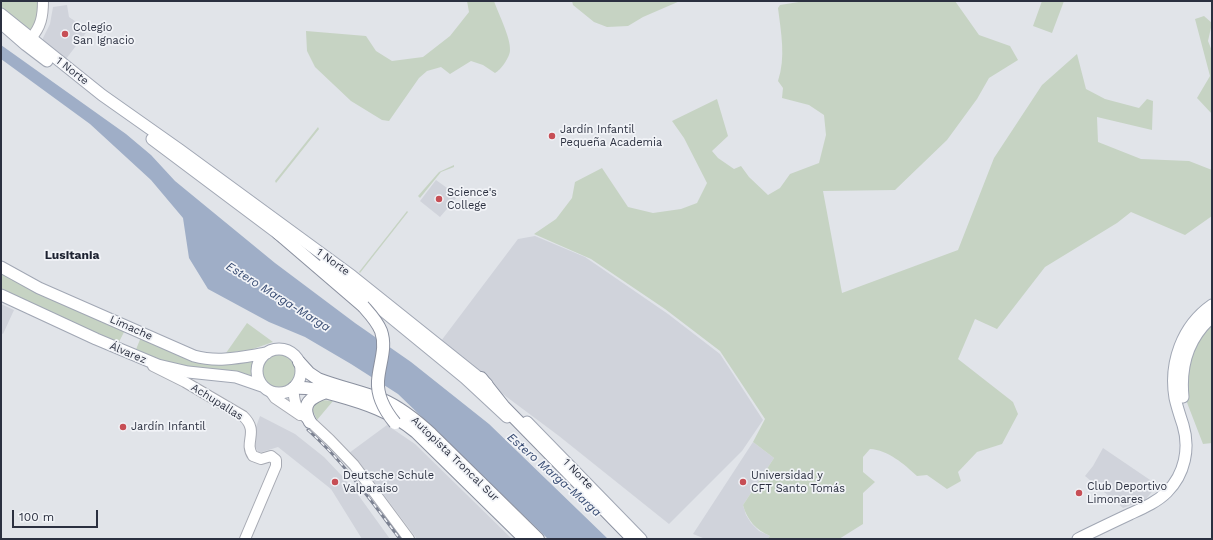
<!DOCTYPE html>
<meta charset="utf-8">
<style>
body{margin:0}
#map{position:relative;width:1213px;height:540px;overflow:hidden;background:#e1e4e9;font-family:"Work Sans",sans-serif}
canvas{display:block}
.frame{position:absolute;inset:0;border:2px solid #2b3040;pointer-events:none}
.scale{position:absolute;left:12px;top:510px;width:86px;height:18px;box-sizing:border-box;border:2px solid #2b3040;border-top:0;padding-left:5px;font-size:12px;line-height:14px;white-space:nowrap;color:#2b3040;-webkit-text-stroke:3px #f1f3f7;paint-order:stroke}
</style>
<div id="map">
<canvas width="1213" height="540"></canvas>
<div class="frame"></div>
<div class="scale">100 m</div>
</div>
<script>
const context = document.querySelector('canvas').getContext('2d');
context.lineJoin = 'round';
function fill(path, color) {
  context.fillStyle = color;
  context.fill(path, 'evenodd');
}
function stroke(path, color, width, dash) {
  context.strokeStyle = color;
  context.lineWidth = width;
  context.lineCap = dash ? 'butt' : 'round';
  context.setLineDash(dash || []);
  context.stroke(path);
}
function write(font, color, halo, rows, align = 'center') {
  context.font = font + ' "Work Sans",sans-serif';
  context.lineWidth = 3.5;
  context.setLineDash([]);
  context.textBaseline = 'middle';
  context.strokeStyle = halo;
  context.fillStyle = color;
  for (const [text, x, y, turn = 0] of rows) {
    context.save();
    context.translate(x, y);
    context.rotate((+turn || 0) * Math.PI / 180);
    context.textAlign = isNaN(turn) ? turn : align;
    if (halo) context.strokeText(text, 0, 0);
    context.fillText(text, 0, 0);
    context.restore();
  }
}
const built = new Path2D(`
 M67,5L69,17L88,30L66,59L43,41V38L50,24L53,7Z
 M436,180L458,196L440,217L420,201Z
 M535,236L585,257L668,314L720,354L763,420L742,451L669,524L559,436L492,386L441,341L518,239Z
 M1,304L14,310L3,334L1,333Z
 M260,416L295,434L324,457L342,476L359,496L390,539H362L331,489L278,447L259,453L254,445L256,427Z
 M387,425L415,444L512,539H417L372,479L349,453Z
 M753,442L774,458L743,505L746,515L751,523L759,531L770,536L767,539H702L703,538L693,534Z
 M1103,448L1156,484L1151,493L1145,500L1123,508L1085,476L1093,466Z`);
const green = new Path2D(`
 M1,1H39L37,23L29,33L1,10Z
 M467,1H494C498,13 511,38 510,50C510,57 501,70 495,73L483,65L471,61L450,74L441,67L427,71L419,78L389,121L382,120L351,101L315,67L307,51L306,31L366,36L376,51L392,61L423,57L450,36L469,12Z
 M572,1H680L643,17L628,26L607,27L594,22L573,5Z
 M805,1H955L979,35L1010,46L1018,60L989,78L977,99L947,140L895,190L823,191L842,293L958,250L994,158L1042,85L1077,54L1086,89L1105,99L1139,108L1147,99L1153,101L1152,130L1097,117L1098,142L1141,159L1189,161L1212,170V216L1185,235L1131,212L1117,223L1045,267L997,329L975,319L958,359L1013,402L1018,414L1002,444L977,452L958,472L961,481L947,489L927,475L917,476C904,464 888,450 870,449L863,457V472L875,482L863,493V524L839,539H767L770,536C756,530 747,520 743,505L774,458L753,442L765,419L720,351L665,309L591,259L534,234L556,219L572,198L575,182L602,168L628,207L653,213L681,209L697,203L707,183L684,138L672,121L717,99L728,136L712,151L718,158L734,169L741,166L749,177L768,195L780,188L790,174L819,163L826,135L824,115L809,105L782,98L783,88L778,81C786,57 781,33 778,8L780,5Z
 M1042,1H1064L1052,33L1033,26Z
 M1204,16L1212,23L1208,41L1212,51V114L1197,98L1210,76L1195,19Z
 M318,127L319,129L276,183L275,181Z
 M454,165V167L441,172L420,198L418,196L439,172Z
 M407,211L408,212L360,273L359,272Z
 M1,272L125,330L118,344L1,289Z
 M247,323L273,342L250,350L226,353Z
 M1212,323V443L1203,444L1186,400V378L1197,341Z
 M141,337L177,353L254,358L253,376L235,371L188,368L135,352Z
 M261 370a19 19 0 1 1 38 0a19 19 0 1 1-38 0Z
 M321,400L333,401L317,420L313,411L314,404Z`);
const water = new Path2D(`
 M1,45L126,134L151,155L175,181L275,263L355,323L411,362L489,424L608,539H548L398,394L351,364L305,337L269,322L208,289L189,258L183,218L151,180L90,124L1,59Z`);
const secondary = new Path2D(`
 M31,38C41,27 43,16 43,1
 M153,366L185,382L243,416C260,432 243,442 253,456L261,459L271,456L276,460V466L245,539
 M294,388C293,397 295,404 299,411L330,440L354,465L409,539
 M270,391L275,398L300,415`);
const primary = new Path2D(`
 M1,14L102,95L180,150L352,276L487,384
 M3,25L26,45L47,61
 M152,139L284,238
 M323,265L371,301L465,378L507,417
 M1,267L39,288L194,356C219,363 242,357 267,353
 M1,295L96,339L158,365L188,372L236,377L262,386
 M257 371a22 22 0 1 1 44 0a22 22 0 1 1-44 0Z
 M1183,397C1180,366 1188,338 1212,317
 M527,422L641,539
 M1078,539C1096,530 1113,522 1130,514C1143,508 1157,502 1167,492C1185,474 1190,448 1183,425C1180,416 1177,407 1175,398C1169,363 1182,326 1212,305`);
const highway = new Path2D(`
 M278,233L363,306
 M299,362L309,373L318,379C339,387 362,392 383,400C401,408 417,421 431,434L538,539
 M481,378L504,407L633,539
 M294,388C309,387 322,391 336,395C365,403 392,412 416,432L525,539
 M310,422C300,404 311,397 326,392`);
const rail = new Path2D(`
 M308,430C344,462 371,501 400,539`);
const highwayBridge = new Path2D(`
 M363,306C370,314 377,321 381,331C387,348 379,364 378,381C377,396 386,412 395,423`);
const markers = [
 [65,34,4,"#c74e55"],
 [552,136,4,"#c74e55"],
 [439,199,4,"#c74e55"],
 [123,427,4,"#c74e55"],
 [335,482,4,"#c74e55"],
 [743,482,4,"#c74e55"],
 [1079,493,4,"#c74e55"]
];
const poiNames = [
 ["Colegio",73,28],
 ["San Ignacio",73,41],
 ["Jardín Infantil",560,130],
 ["Pequeña Academia",560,143],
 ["Science's",447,193],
 ["College",447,206],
 ["Jardín Infantil",131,427],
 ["Deutsche Schule",343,476],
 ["Valparaíso",343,489],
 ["Universidad y",751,476],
 ["CFT Santo Tomás",751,489],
 ["Club Deportivo",1087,487],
 ["Limonares",1087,500]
];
const streetNames = [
 ["1 Norte",72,71,38],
 ["1 Norte",333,262,36],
 ["Limache",131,328,24],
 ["Álvarez",128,353,23],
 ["Achupallas",217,402,32],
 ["Autopista Troncal Sur",455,459,44],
 ["1 Norte",578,474,46]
];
const neighbourhoodNames = [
 ["Lusitania",72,255]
];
const waterNames = [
 ["Estero Marga-Marga",278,297,32],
 ["Estero Marga-Marga",554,475,41]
];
fill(built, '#d0d3db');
fill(green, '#c6d3c3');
fill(water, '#9faec7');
stroke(secondary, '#a7aab3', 12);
stroke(primary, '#a1a7b4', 13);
stroke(highway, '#8a909f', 14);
stroke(secondary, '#fff', 10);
stroke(primary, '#fff', 11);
stroke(highway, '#fff', 12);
stroke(rail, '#7c8292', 3);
stroke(rail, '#f1f3f7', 1.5, [4.5]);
stroke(highwayBridge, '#8a909f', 14, []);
stroke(highwayBridge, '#fff', 12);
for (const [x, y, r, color] of markers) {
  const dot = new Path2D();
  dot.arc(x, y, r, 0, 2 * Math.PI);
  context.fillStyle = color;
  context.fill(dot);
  stroke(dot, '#f1f3f7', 1.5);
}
write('11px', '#2b3040', '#f1f3f7', poiNames, 'left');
write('11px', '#2b3040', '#f1f3f7', streetNames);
write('bold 12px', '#1d2231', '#f1f3f7', neighbourhoodNames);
write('italic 12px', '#374b72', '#f1f3f7', waterNames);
</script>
